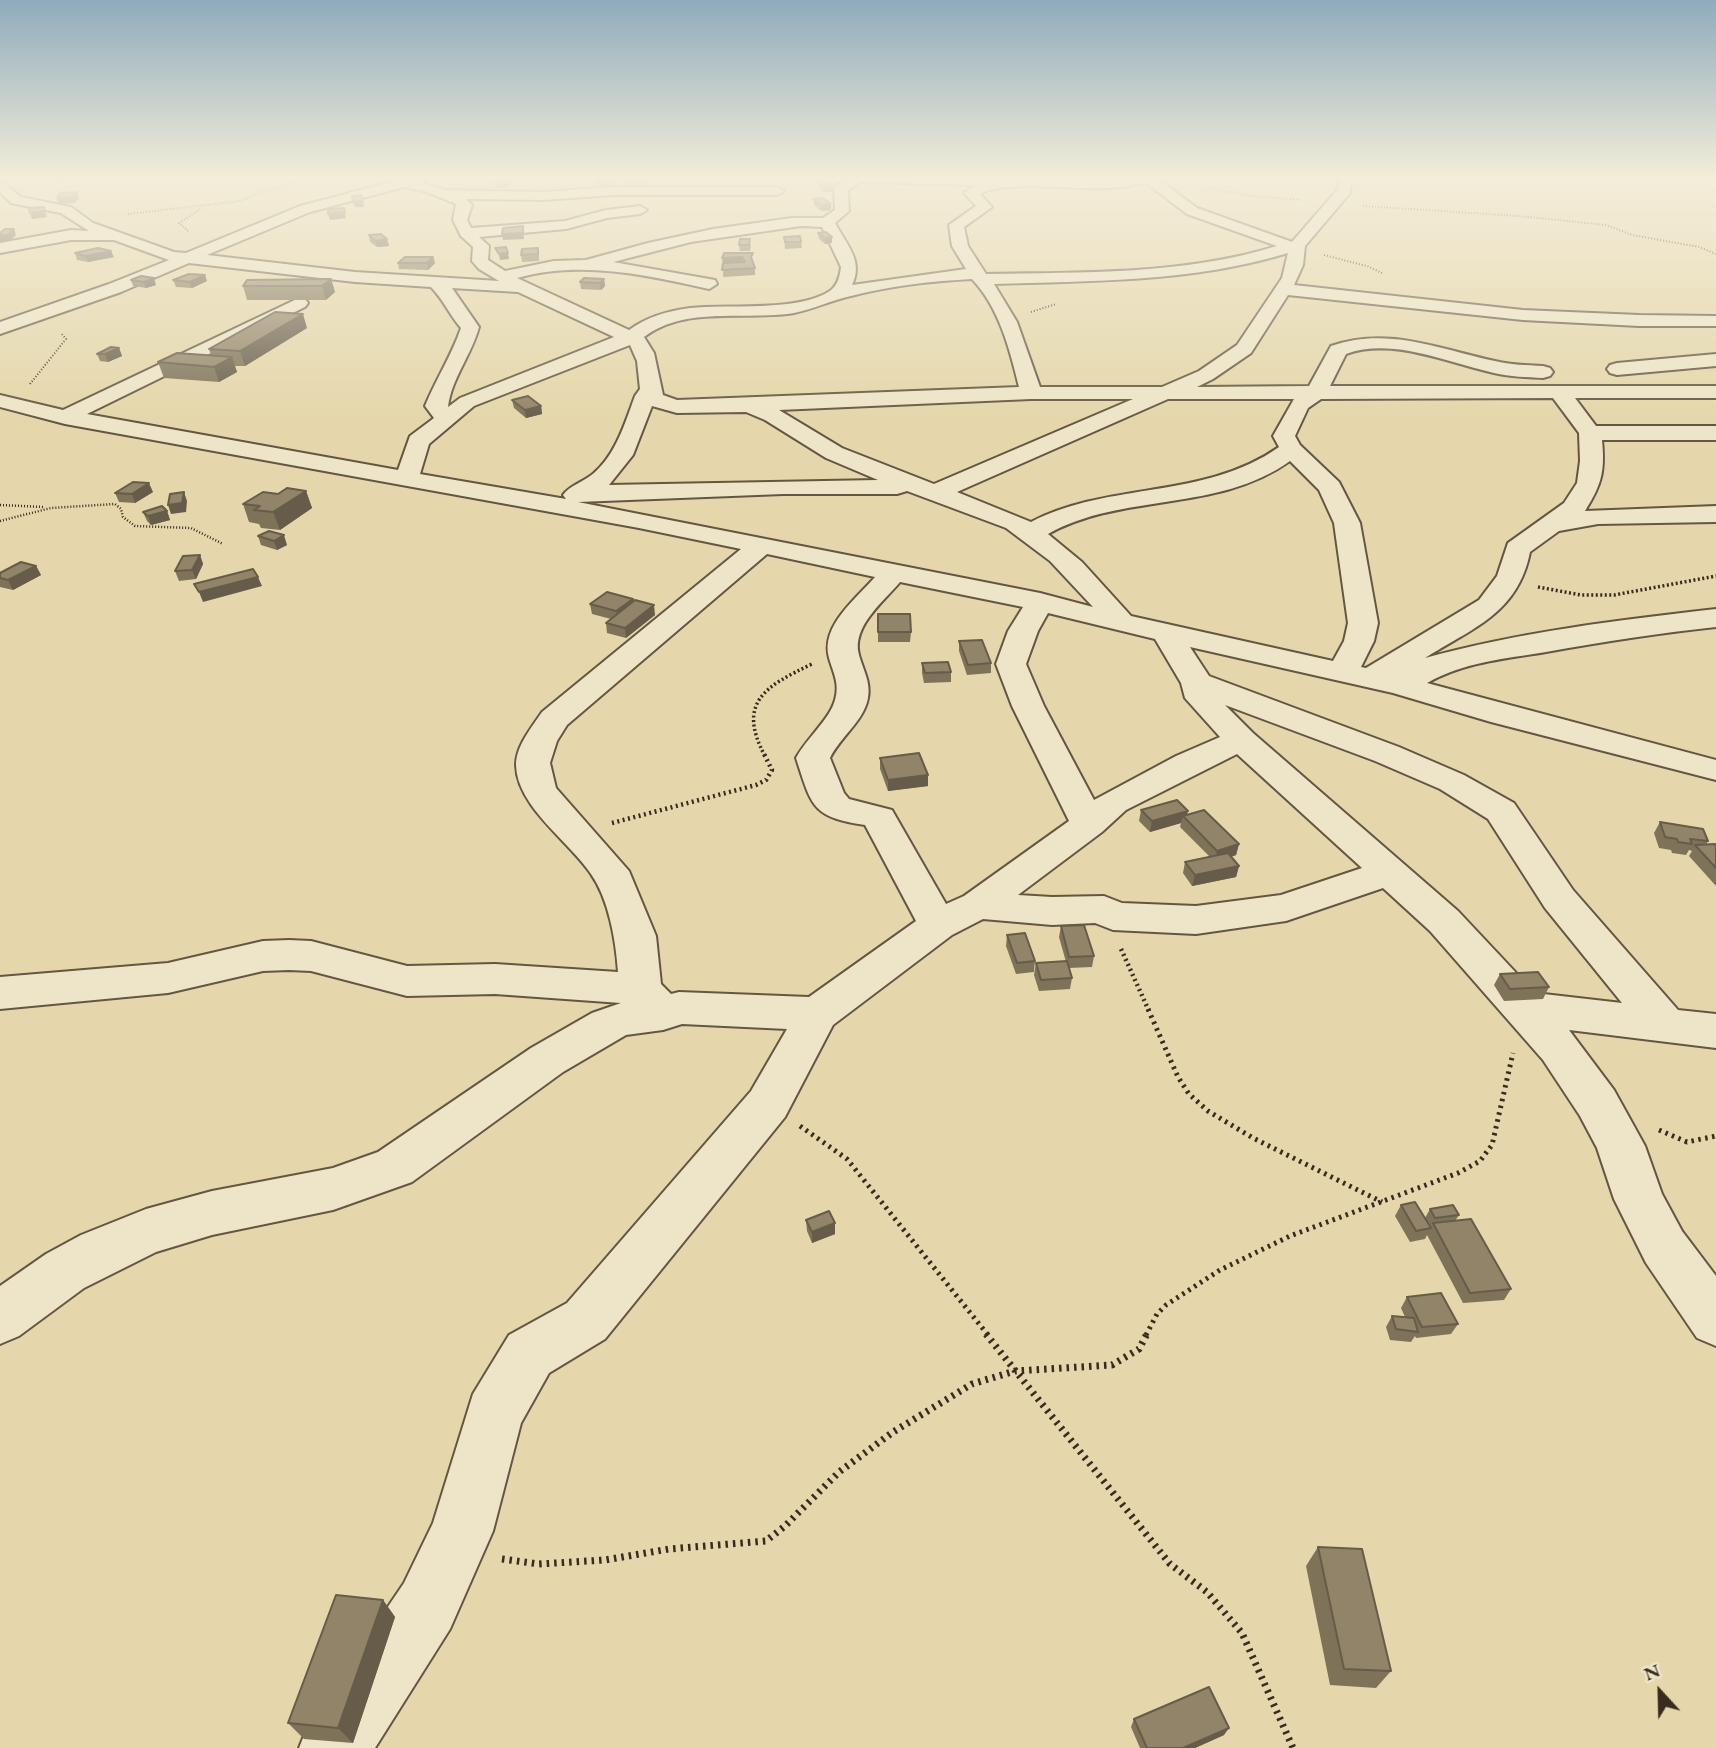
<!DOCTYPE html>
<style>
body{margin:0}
#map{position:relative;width:1716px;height:1748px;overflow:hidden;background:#e5d7ab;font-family:"EB Garamond",serif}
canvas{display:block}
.north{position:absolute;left:1625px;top:1657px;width:70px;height:70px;-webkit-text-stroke:5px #eee5c8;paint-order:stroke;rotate:338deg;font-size:19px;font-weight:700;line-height:28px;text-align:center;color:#392b20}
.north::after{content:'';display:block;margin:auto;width:24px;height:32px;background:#392b20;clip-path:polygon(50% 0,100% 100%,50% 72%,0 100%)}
</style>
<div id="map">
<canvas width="1716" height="1748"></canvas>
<div class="north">N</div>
</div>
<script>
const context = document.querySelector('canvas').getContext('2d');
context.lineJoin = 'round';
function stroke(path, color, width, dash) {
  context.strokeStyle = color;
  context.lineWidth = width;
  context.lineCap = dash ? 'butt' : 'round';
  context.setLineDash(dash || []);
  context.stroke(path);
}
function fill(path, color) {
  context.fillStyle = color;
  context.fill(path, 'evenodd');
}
const pathFar5 = new Path2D(`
 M53,181L103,178
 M1207,188L1251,196L1302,200
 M1363,206L1519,216L1606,225L1632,235L1699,247L1716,254
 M128,214L240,201L303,178
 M188,231L179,223L202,208
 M1324,255L1367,266L1382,273
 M1031,312L1056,304
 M30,384L66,339L61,333`);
const pathFar4 = new Path2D(`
 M0,505L44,507
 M0,521L51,508L115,504L121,509L123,517L135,526L191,528L223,544`);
const pathFar3 = new Path2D(`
 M1538,587L1581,595H1614L1716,576
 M765,756C736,702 766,686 812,664`);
const pathFar2 = new Path2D(`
 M612,823L756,785L766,780L772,770L764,754
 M1121,949L1149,1011`);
const pathFar1 = new Path2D(`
 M1148,1009L1178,1077L1189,1094L1208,1111L1253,1138L1382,1202
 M800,1126L847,1159L988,1335
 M1659,1130L1687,1142L1716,1136
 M1146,1335L1157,1314L1166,1305L1220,1270L1290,1236L1458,1173L1480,1161L1492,1145L1513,1053`);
const path = new Path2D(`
 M986,1334L1170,1564L1207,1592L1242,1633L1293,1748
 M502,1559L539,1564L605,1560L669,1549L766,1541L785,1526L839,1472L893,1432L972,1384L1015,1371L1112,1365L1139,1349L1147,1334`);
const minor = new Path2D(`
 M407,178H429L421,183L445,190L544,192L614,187H777L784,191L777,195H614L544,200L466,199L472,205L467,220L471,228L565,221L606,210L640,206L647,210L640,214L607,218L566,229L479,237L489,246L488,260L505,271L554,261L586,260L648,243L713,229L792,218H823L835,210L834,188L848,178H1157L1197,208L1292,242L1338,189L1339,178H1351L1350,193L1305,246L1303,265L1294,285L1523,310L1639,315L1716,316V326H1639L1523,320L1288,295L1251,353L1213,379L1197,387L1309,386L1331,346C1387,326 1439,349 1495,361C1510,365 1527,365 1543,366L1550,368L1553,372L1550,376L1543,378C1527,377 1510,377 1494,373C1448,363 1393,337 1346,354L1330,386H1716V398H1575L1596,426H1716V440H1602C1605,471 1602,484 1585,511L1716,506V522L1598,524L1559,531L1530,552C1518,613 1473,628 1425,658C1519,632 1619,620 1716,609V627C1659,633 1602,642 1546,652C1504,659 1464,662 1427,683L1716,760V780L1491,722L1393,693L1190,647L1209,676L1399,747L1464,775L1514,803L1573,890L1678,1010L1716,1014V1048L1569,1030L1614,1090L1645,1146L1662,1194L1682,1231L1716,1276V1346L1697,1338L1646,1263L1614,1199L1597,1148L1580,1116L1543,1060L1430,931L1383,888L1286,921L1196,934L1113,930L1095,923L1052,925L983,919L952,935L833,1025L785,1117L605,1339L549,1373L521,1423L493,1531L450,1629L375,1748H299L309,1723L404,1583L433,1523L473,1394L509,1335L567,1303L751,1091L787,1029L682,1024L663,1030L626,1035L563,1072L412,1182L333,1210L212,1235L156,1252L84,1288L19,1336L0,1344V1286L46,1254L81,1235L146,1209L212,1191L333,1168L378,1152L531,1048L592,1013L621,1003L495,994L407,996L311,971L289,970L263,971L168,993L0,1009V977L168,963L263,941L289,940L311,941L407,966L495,964L618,972C616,942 609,899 591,874C569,841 517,807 516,765C516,746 532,727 542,712L741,549L639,528L65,424L0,407V395L63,410L299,298L305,299L308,303L305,307L87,414L398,470L410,436L434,418L425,406C436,379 452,355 461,328C449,314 443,299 431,287L355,282L189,263L121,292L0,334V322L109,284L169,260L114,240H71L0,253V243L71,230L89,231L61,213L11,203L0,192V180L21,197L71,207L93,223L174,252L186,253L300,206ZM861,182L976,185L964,193L976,206L949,225L952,246L966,269L852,285C864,261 846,244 835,223L849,211L848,190ZM1145,182L1187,214L1277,246C1184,275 1083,272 986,274L968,246L964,227L992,207L980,194L988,190C1039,179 1099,197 1145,182ZM404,187L424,191L456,204L453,220L461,236L473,247L472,261L479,269L499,281L355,272L207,255L310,212ZM801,226L822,227L841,267C840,276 838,285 830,291C799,312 727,304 690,308C667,311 647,317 629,330L517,278C580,260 647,275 709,289L717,284L715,280L613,262L691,242ZM1288,253L1282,278L1237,345L1199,371L1162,387H1040L1017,322L994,284C1093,281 1193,282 1288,253ZM972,279C999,307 1010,350 1019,387L677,400L663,395L654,353L644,337C686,305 745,321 794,313C814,309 832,300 851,296C889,286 933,281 972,279ZM452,288L518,292L614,337L460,398L448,407C451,379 472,354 479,327ZM630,345L637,361L640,389L635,396C625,423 616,454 594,473C584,482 570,485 563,495L566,499L420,474L429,444L474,406ZM1553,398L1579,433L1580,461L1577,483L1564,503L1508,543L1497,576L1479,600L1366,668L1361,667L1374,641L1378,623L1360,523L1339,482L1300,445L1295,436L1308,408L1321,399ZM1031,399H1133L934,484L842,448L779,410ZM1168,399H1294L1273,436L1279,447C1204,500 1110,481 1031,522L957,492ZM652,406L677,413L746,412L765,420L826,458L878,480L609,485L633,455ZM1290,461L1319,490L1334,523L1348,623L1344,641L1333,661L1131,616L1082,562L1048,534C1123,492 1218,513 1290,461ZM907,491L1006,528L1050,561L1093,607L1040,593L578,502L783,494H897ZM767,554L875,577C857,598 820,626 829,658C833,672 840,684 835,700C830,719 806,739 796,758C812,807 812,817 865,825L916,921L809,997L679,992L671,994L661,984L656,936L629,871L556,788L550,763L557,741L567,725ZM900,582L1023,607L1008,631L996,664L1012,706L1069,821L964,896L946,904L892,810L849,799L844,793L830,758C840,737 864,721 868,698C871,682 863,670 859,655C851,627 884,601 900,582ZM1048,613L1155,639L1181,683L1185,698L1220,737L1176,756L1094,800L1044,706L1026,664L1038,631ZM1225,705L1375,761L1440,789L1488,819L1545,908L1622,1003L1535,993L1458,911L1253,733ZM1237,754L1362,868L1281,895L1196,906L1122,903L1104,896L1052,897L1018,895L1102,832L1126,810Z
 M1716,354V366L1617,375L1610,373L1607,369L1610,365L1617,363Z`);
const wall = new Path2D(`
 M499,178H510L511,183L506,188H496L495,183Z
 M628,178H648V181L646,186H627L626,181Z
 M815,178H830V179L816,180Z
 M818,182L833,186V192H823L819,188Z
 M813,199L831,204V210L821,211L814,205Z
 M818,233L832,237V243L825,244L819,239Z
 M369,235L387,239L389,246L377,247L370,242Z
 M784,237L801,242L802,248L785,249Z
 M739,245H751L750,251H740Z
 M75,253L114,257L88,262L77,260Z
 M724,253L753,259L752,261L755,268V275L723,277Z
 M539,254V261L522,262L521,255Z
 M433,257L435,263L428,270L399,269L398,263Z
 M141,276L156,285L146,288L133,286L131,280Z
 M331,279L335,292L326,300H247L243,286Z
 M604,279L605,286L601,290L581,289L580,282Z
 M173,280L207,281L192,288L176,287Z
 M307,328L245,366H235L237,372L219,382L164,378L158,362L211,355L209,349Z
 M119,348L122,356L108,362L100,361L97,354Z
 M512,400L541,406L542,414L526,418L514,408Z
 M306,491L312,508L280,530L261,528L259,524L249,522L243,504L278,494Z
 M153,492L135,503L119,502L115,493Z
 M167,511L170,520L151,525L147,521L143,512Z
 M258,536L287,545L277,550L261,545Z
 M200,555L203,564L196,579L179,581L175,571Z
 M36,566L41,575L13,590L0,587V573Z
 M633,602L655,615L626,638L607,633L606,623L611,619L592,614L590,604Z
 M878,614L911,632L910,642H878Z
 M959,641L991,663V673L967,675L959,651Z
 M922,663L951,672V682L924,683L922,673Z
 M880,758L928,775V786L888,791L880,769Z
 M1141,810L1187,815L1239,844L1236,855L1231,857L1239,866L1236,877L1192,886L1183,873L1185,862L1210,857L1180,827L1181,823L1150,832L1139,821Z
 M1660,822L1708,841L1706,845L1716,846V886L1689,856L1692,851L1689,850L1686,855L1672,853L1671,850L1659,848L1654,833Z
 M1061,926L1094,956L1092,967L1069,968L1072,978L1070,989L1039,991L1034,975L1036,963L1066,962L1059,937Z
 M1007,935L1035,961L1034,972L1016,974L1006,946Z
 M1500,974L1549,987L1543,999L1504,1001L1494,985Z
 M1401,1205L1425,1218L1430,1209L1459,1215L1455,1221L1511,1289L1504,1300L1463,1303L1427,1235L1425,1239L1410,1242L1395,1216Z
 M806,1220L835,1223V1234L812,1243L807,1231Z
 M1407,1297L1458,1324L1451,1334L1416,1338L1415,1336L1411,1342L1390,1340L1386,1327L1392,1316L1405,1317L1401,1308Z
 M1318,1547L1391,1671L1376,1688L1330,1685L1306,1566Z
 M383,1600L395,1617L353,1743L304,1739L288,1723Z
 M1134,1719L1224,1735L1195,1748H1140L1131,1727Z`);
const shadedWall = new Path2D(`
 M509,178H510L511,183L506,188L505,183Z
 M761,178H772V180H761Z
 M598,181H614L615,186L599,187Z
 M833,186V192H823L822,187Z
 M77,192L79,198L75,203L59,204L57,198Z
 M363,201L364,207H355L353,202Z
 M831,204V210L821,211V205Z
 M344,208L346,218L330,220L328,214Z
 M45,211L47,217L32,219L30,213Z
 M523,226L524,239L503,240L502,234Z
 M14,229L16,235L10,241H0V235Z
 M832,237V243L825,244V238Z
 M387,239L389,246L377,247L375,241Z
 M111,251L114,257L88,262L85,256Z
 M508,253L509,259L500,260L499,254Z
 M433,257L435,263L428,270L427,263Z
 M742,257V263L723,265L722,258Z
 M205,275L207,281L192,288L190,282Z
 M154,278L156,285L146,288L144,282Z
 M331,279L335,292L326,300L322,286Z
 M604,279L605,286L601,290L600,283Z
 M303,314L307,328L245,366L240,351Z
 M119,348L122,356L108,362L105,354Z
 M232,357L237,372L219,382L214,367Z
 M541,406L542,414L526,418L525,410Z
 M149,483L153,492L135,503L132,494Z
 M306,491L312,508L280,530L273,512Z
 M184,492L187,501L186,512L171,514L168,505Z
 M167,511L170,520L151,525L148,516Z
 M284,535L287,545L277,550L274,541Z
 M200,555L203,564L196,579L192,570Z
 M36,566L41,575L13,590L8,580Z
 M258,577L262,586L203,602L199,592Z
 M633,599L634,609L618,621L616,611Z
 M654,605L655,615L626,638L625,628Z
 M928,775V786L888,791V780Z
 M1188,811L1186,820L1183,816L1181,823L1150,832L1152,821Z
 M1239,844L1236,855L1215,862L1217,851Z
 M1239,866L1236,877L1192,886L1195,875Z
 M835,1223V1234L812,1243V1232Z
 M383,1600L395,1617L353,1743L338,1728Z
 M1229,1728L1224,1735L1195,1748H1183Z`);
const building = new Path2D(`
 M499,178H509L505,183H495Z
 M598,178H614V181H598Z
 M628,178H646L645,180L626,181Z
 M818,182H829L833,186L822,187Z
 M77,192L73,197L57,198L60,193Z
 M361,195L363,201L353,202L352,196Z
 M823,198L831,204L821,205L813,199Z
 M44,207L45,211L30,213L29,208Z
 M344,208L345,212L328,214V209Z
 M523,226V233L502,234L503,228Z
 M5,229H14L7,235H0V233Z
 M826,232L832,237L825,238L818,233Z
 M381,234L387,239L375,241L369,235Z
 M800,236L801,242H785L784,237Z
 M740,239H750L749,245H739Z
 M506,247L508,253L499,254L495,248Z
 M98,248L111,251L85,256L75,253Z
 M538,248V254L521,255L522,249Z
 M724,253H753L751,257L755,268L722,270L723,263L745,262L742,257L722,258Z
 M405,257H433L427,263H398Z
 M189,274L205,275L190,282L173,280Z
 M141,276L154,278L144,282L131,280Z
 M584,278L604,279L600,283L580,282Z
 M331,279L322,286H243L247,280Z
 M275,312L303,314L240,351L209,349Z
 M111,347L119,348L105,354H97Z
 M177,353L232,357L214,367L158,362Z
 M528,396L541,406L525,410L512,400Z
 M133,482L149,483L132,494L115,493Z
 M287,488L306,491L273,512L254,510L260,506L243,504L263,492L278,494Z
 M184,492L182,503L168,505L170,494Z
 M162,506L167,511L148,516L143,512Z
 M269,531L284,535L274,541L258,536Z
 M200,555L192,570L175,571L183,556Z
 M21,562L36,566L8,580L0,578V573Z
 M253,569L258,577L199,592L194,584Z
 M607,592L633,599L616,611L590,604Z
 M635,600L654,605L625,628L606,623Z
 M878,614H910L911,632H878Z
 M982,640L991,663L968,665L959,641Z
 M948,662L951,672L925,673L922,663Z
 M919,753L928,775L888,780L880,758Z
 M1177,800L1188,811L1152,821L1141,810Z
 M1204,810L1239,844L1217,851L1183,816Z
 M1660,822L1703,829L1708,841L1690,839L1692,844L1678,842L1677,839L1665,837Z
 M1715,844L1716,846V868L1695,845Z
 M1228,853L1239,866L1195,875L1185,862Z
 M1084,925L1094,956L1069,957L1061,926Z
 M1025,933L1035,961L1017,963L1007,935Z
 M1067,961L1072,978L1041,980L1036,963Z
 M1538,972L1549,987L1510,989L1500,974Z
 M1415,1202L1431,1228L1416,1231L1401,1205Z
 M1453,1205L1459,1215L1435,1218L1430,1209Z
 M829,1211L835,1223L812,1232L806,1220Z
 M1471,1219L1511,1289L1470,1293L1433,1223Z
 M1441,1293L1458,1324L1422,1327L1407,1297Z
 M1392,1316L1414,1318L1418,1332L1396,1329Z
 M1318,1547L1362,1549L1391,1671L1344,1669Z
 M336,1595L383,1600L338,1728L288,1723Z
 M1209,1687L1229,1728L1183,1748H1147L1134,1719Z`);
stroke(minor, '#645643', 4);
stroke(pathFar5, '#392b20', 2, [1, 2]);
stroke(pathFar4, '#392b20', 2.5, [1, 2]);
stroke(pathFar3, '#392b20', 3.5, [2, 2.5]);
stroke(pathFar2, '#392b20', 4.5, [2, 3.5]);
stroke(pathFar1, '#392b20', 5, [2.5, 4.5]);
stroke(path, '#392b20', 7, [2.5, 5]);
fill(minor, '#eee5c8');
fill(wall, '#7e7259');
fill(shadedWall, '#665c49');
fill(building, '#928468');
stroke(building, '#665c49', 2);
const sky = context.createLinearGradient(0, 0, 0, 423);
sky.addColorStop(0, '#8fabbd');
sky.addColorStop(0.42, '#f3edd9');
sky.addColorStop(1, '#f3edd900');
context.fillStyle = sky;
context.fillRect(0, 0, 1716, 423);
</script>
